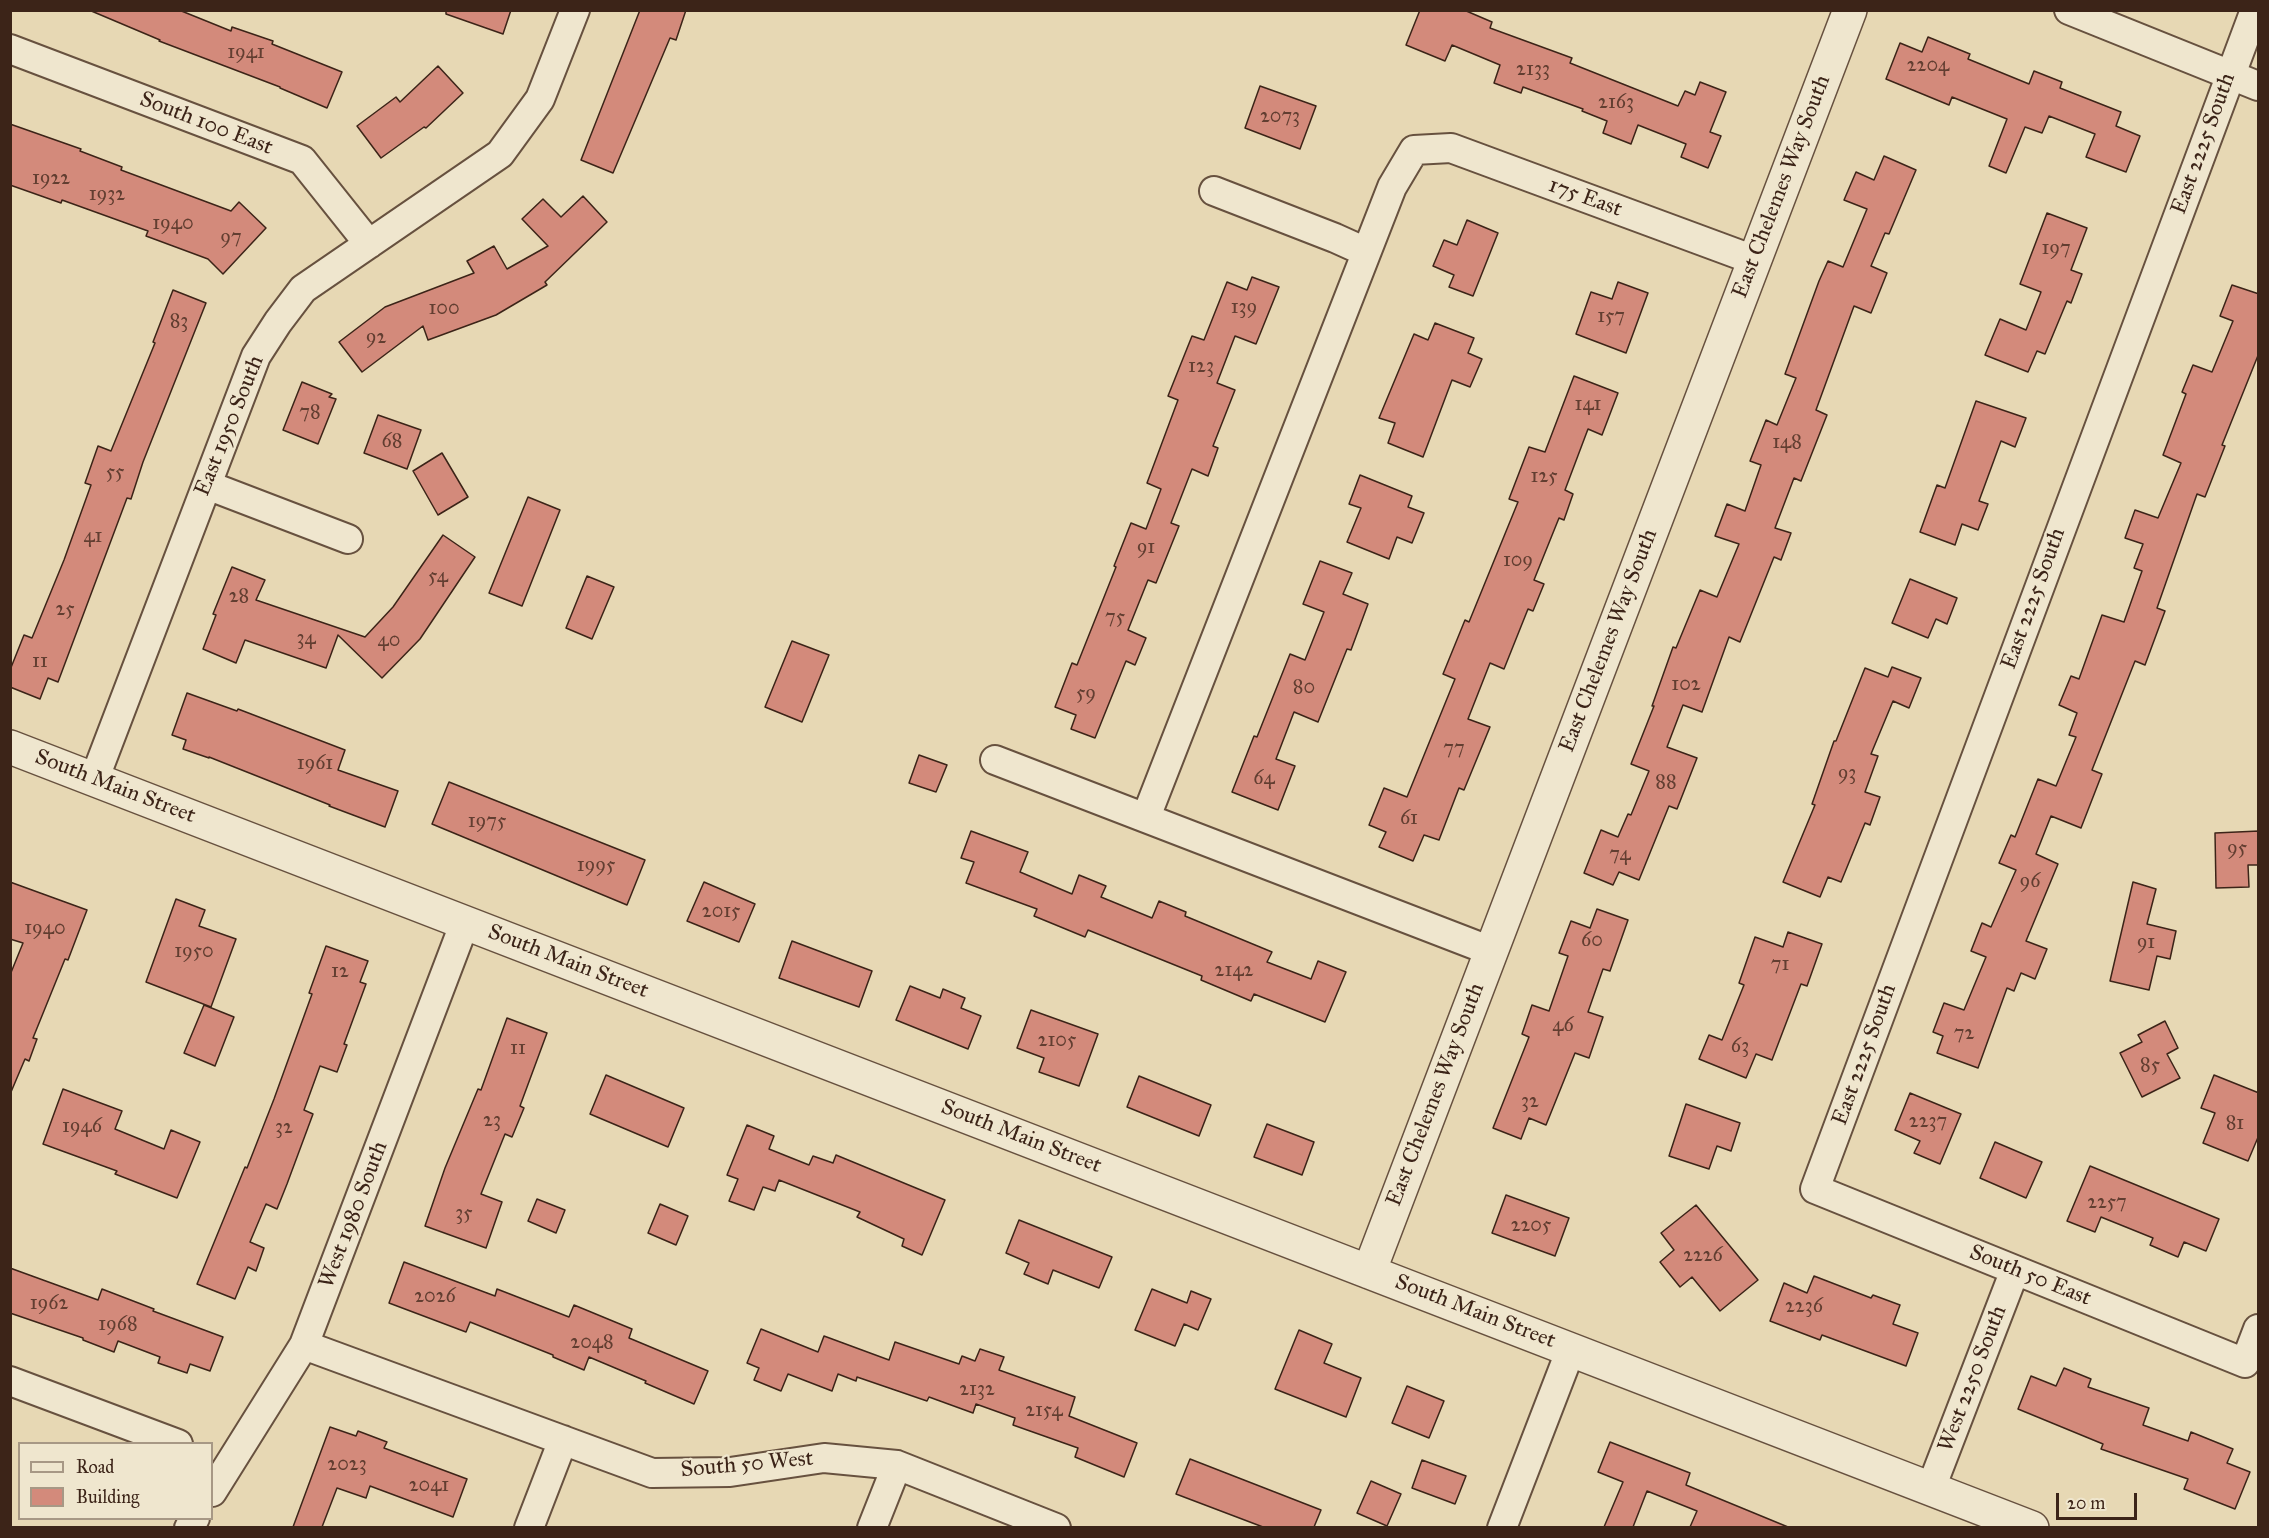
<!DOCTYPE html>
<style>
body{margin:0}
#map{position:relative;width:2269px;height:1538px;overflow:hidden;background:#e7d8b4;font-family:"IM FELL Great Primer",serif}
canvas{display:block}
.frame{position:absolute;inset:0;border:12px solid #3c2418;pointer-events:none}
.legend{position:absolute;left:18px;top:1442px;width:195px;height:78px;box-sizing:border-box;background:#efe6ce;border:2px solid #a79885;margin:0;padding:8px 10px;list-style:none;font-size:18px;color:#3c2418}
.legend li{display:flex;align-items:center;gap:12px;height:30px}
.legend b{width:30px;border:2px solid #a79885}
.scale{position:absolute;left:2056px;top:1493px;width:81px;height:27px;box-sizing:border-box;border:3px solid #3c2418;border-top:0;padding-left:8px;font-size:18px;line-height:21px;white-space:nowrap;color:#3c2418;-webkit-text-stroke:4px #efe6ce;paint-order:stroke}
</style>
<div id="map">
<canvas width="2269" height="1538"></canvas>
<div class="frame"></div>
<ul class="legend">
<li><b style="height:8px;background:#efe6ce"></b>Road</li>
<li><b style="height:16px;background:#d38a7b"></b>Building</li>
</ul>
<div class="scale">20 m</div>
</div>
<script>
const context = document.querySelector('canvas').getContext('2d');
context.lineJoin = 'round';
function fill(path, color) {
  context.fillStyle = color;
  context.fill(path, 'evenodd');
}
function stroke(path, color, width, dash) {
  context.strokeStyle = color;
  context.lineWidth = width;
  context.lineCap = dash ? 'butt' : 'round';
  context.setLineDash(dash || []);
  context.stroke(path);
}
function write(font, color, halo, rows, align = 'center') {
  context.font = font + ' "IM FELL Great Primer",serif';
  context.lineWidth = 4.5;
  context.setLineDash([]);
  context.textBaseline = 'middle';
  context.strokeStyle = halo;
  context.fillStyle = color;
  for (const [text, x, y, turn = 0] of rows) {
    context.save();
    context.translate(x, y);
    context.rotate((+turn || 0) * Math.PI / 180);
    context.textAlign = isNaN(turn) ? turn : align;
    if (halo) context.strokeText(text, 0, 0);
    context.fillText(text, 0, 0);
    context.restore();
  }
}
const building = new Path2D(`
 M89,10H179L231,31L232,27L273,41L272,44L342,72L327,108L280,88V87L159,41L160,40Z
 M446,10H511L503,34L446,14Z
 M640,10H686L676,40L670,38L613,173L581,160Z
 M1420,10H1464L1492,22L1490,28L1572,58L1570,63L1678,106L1685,91L1695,95L1700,82L1726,92L1710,132L1721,136L1708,168L1681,157L1686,144L1638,125L1631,144L1603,133L1607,121L1582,111L1583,109L1523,87L1521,93L1494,83L1500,65L1452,45L1445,61L1406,45Z
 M1928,37L1970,54L1968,59L2029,84L2034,71L2062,82L2060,88L2121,112L2116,126L2140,136L2126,172L2086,157L2095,134L2049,116L2042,133L2025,127L2006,173L1989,166L2007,119L1952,97L1949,105L1886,79L1900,43L1922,52Z
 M438,66L463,93L426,128L424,127L381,158L357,126L396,97L400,102Z
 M1260,86L1316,106L1300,149L1245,128Z
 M10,124L81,149L80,151L122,167L121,170L231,211L239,202L266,228L223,274L208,259L146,236L148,231L62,200L61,203L10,185Z
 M1884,156L1916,170L1889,234L1885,233L1871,266L1887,273L1871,313L1854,306L1816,410L1827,415L1801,481L1794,478L1775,528L1791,533L1781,560L1774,557L1740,642L1729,637L1702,712L1683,705L1667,747L1697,758L1677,809L1669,806L1639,880L1619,872L1613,885L1584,873L1601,830L1618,837L1628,814L1631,815L1649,771L1631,764L1654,706H1652L1673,647L1676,648L1700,590L1717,597L1739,544L1715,536L1727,504L1745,511L1761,465L1750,461L1766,420L1777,425L1796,378L1785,374L1819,281L1828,261L1843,267L1867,209L1844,200L1856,172L1874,180Z
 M583,196L607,222L545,282L547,285L496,315L428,340L423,326L362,372L339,342L385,307L474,273L467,261L494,246L507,269L548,246L522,219L543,199L561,217Z
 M2047,213L2087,228L2071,270L2082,274L2071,303L2067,301L2045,354L2037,351L2028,372L1985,355L2000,319L2026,330L2041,292L2020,284Z
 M1467,220L1498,233L1473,296L1449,287L1454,275L1433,266L1444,240L1457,245Z
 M1252,277L1279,287L1256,344L1235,336L1217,383L1235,390L1213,446L1218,448L1208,476L1192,469L1171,523L1179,526L1156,583L1148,580L1128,630L1146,638L1135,665L1126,661L1095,738L1071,729L1076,715L1055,707L1072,663L1077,665L1116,567L1114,566L1131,523L1146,529L1161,489L1147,483L1178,400L1168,396L1192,336L1204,340L1227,282L1247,290Z
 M1618,282L1648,293L1626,353L1576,334L1591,292L1612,299Z
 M2232,285L2259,294V353L2222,445L2225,446L2205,497L2197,494L2157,608L2165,611L2145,665L2135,661L2092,770L2102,774L2081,828L2051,816L2036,854L2058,864L2026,941L2047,949L2035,979L2021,973L2014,991L2007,988L1978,1068L1937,1053L1943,1036L1933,1032L1944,1003L1964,1010L1986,957L1971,951L1982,923L1991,927L2016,870L1999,863L2011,835L2015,837L2038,779L2056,786L2076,737L2069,735L2077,713L2059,705L2071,676L2079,679L2102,615L2124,622L2142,571L2134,568L2143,544L2125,538L2135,510L2158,518L2181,463L2163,455L2186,394L2182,392L2193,365L2212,372L2233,321L2220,316Z
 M173,290L206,303L143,462L131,499L127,498L58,682L48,678L40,699L10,687V670L24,635L32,638L64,560L91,485L85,483L98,446L111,451L155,343L153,342Z
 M1435,323L1474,338L1468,353L1482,359L1470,387L1452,380L1423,457L1388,443L1395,423L1379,418L1414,334L1428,340Z
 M1574,376L1618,393L1602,435L1588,429L1565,490L1573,494L1564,520L1559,518L1534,580L1544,584L1533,611L1528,609L1504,669L1490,663L1468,719L1490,727L1464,790L1459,788L1439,840L1424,835L1413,861L1379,847L1386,832L1369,825L1384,788L1407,797L1455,679L1443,674L1465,620L1469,622L1518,502L1509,499L1529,447L1545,452Z
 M302,382L332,394L329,397L336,399L318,444L283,430Z
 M1976,401L2026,418L2015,447L2001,441L1979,501L1988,504L1978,530L1962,524L1955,545L1920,532L1937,485L1945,488Z
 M378,415L421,430L407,469L364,453Z
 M442,453L468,497L438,515L413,471Z
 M1360,475L1412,496L1408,507L1424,513L1412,543L1397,537L1389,559L1347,542L1361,508L1349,504Z
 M528,497L560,510L522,606L489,593Z
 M443,535L475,557L420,639L382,678L338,635L326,668L245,640L236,663L203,649L216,615L213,614L232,567L265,580L256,600L365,637L393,607Z
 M1320,561L1352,573L1343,594L1368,604L1351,650L1347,649L1318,722L1294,712L1276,759L1295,766L1278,810L1232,792L1254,736L1257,737L1290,654L1305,660L1324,612L1303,604Z
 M587,576L614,587L592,639L566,628Z
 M1910,579L1957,598L1947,624L1936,619L1928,638L1892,623Z
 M792,641L829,655L802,722L765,707Z
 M1892,667L1921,678L1909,708L1893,701L1871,754L1878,756L1865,792L1880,797L1870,825L1865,823L1841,882L1828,877L1820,897L1783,882L1815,805L1812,804L1834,741H1836L1865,668L1888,677Z
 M187,693L237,711L238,709L345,750L338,770L398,791L385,827L329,806L330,805L209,757V758L183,749L186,740L172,735Z
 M919,755L947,765L936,792L909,783Z
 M449,782L645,860L627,905L432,824Z
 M971,831L1028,852L1020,872L1072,894L1079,875L1106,886L1101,897L1152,918L1159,901L1186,912L1185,916L1272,952L1267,962L1311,979L1318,961L1346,972L1325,1022L1254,994L1251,1001L1201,980L1202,976L1088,930L1085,937L1034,916L1037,909L966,883L974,862L961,858Z
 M2259,831V865H2248L2249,887L2216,888L2215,833Z
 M10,882L87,910L68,960L65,959L33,1038L37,1039L29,1061L25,1059L11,1092L10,975L23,943L10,939Z
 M704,882L755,904L739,942L687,921Z
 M2133,882L2156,889L2147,924L2176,931L2170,959L2157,956L2149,990L2110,981Z
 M176,899L205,910L199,926L236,939L211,1007L146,982Z
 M1597,909L1628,920L1610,971L1603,969L1588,1012L1603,1017L1589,1058L1575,1053L1546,1125L1529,1118L1521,1139L1493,1128L1529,1037L1522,1034L1532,1005L1549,1011L1568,956L1559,953L1571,921L1590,928Z
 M1788,932L1822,944L1807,986L1801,984L1772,1060L1756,1054L1746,1078L1699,1059L1709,1035L1722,1040L1744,985L1739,983L1755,937L1783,947Z
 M792,941L872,971L859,1007L779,978Z
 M326,946L368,961L360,982L366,984L344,1044L347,1045L337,1072L320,1066L304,1110L313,1114L287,1184L277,1209L266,1204L250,1242L264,1248L256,1271L248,1267L235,1299L197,1284L245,1167L247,1168L274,1099L312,994L309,993Z
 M910,986L940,998L943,989L965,998L961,1008L981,1016L968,1049L896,1020Z
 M204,1005L234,1017L215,1066L184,1053Z
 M1031,1010L1098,1034L1079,1086L1039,1072L1044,1058L1017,1048Z
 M507,1018L547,1033L520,1106L524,1108L512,1137L505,1134L481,1194L502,1202L486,1248L425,1226L445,1168L478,1089L481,1090Z
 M2165,1021L2178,1048L2167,1054L2180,1078L2142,1097L2120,1053L2142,1042L2138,1035Z
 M606,1075L684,1108L668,1147L590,1114Z
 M2214,1075L2259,1093V1135L2248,1161L2203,1143L2215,1113L2201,1108Z
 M1139,1076L1211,1105L1199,1136L1127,1107Z
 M63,1089L122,1111L115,1129L164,1149L171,1130L200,1142L177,1198L115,1174L117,1171L43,1144Z
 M1910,1093L1961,1114L1940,1164L1914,1153L1920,1141L1895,1130Z
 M1686,1104L1740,1123L1731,1151L1717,1146L1709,1169L1669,1156Z
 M1267,1124L1314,1142L1302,1175L1254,1157Z
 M747,1125L774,1136L769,1149L809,1165L813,1156L833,1163L836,1155L945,1200L922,1255L902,1246L904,1239L857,1217L860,1212L779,1180L775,1191L763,1187L754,1210L729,1201L738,1179L727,1175Z
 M1995,1142L2042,1162L2026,1198L1980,1178Z
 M2090,1166L2219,1219L2206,1251L2184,1242L2178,1257L2150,1245L2153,1238L2101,1217L2095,1232L2067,1221Z
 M1506,1195L1569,1218L1555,1256L1492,1233Z
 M537,1199L565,1210L556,1233L528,1221Z
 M660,1204L688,1216L676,1245L648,1233Z
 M1696,1205L1758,1280L1720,1311L1692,1277L1680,1287L1660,1262L1674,1250L1661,1233Z
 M1019,1220L1112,1257L1099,1288L1053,1270L1048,1284L1024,1274L1029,1263L1006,1253Z
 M404,1262L495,1296L497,1289L569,1317L574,1305L632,1329L629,1338L708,1371L694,1404L645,1383L646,1381L589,1357L584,1370L553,1357V1355L470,1322L466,1332L389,1303Z
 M10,1268L98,1300L102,1289L154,1309L153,1311L223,1337L210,1371L190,1364L187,1373L158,1363L160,1357L118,1341L114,1352L83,1340V1338L10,1313Z
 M1814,1276L1871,1298L1873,1295L1900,1305L1893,1324L1918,1333L1906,1366L1822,1335L1820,1340L1770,1321L1784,1283L1807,1293Z
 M1152,1289L1187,1303L1191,1291L1211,1299L1198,1330L1184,1324L1175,1346L1135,1330Z
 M761,1329L818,1352L824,1336L889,1360L895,1342L959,1364L962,1356L975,1361L980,1349L1004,1357L999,1370L1075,1397L1069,1416L1137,1443L1124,1477L1075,1457L1078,1448L1013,1425L1015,1418L976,1404L973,1413L929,1397L927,1401L857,1377L856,1381L838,1374L832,1391L788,1374L781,1391L754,1380L759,1368L747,1363Z
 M1299,1330L1332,1344L1324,1363L1361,1378L1346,1417L1275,1389Z
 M2064,1368L2091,1379L2088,1387L2149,1408L2143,1425L2188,1441L2191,1432L2233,1449L2227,1463L2250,1472L2235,1509L2184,1489L2188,1479L2101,1449L2103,1444L2018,1409L2031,1376L2056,1386Z
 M1407,1386L1444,1401L1429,1438L1392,1423Z
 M330,1427L356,1436L358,1431L387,1442L384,1448L467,1479L453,1517L370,1486L366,1498L337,1488L322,1527H293Z
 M1610,1442L1690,1473L1686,1485L1788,1527H1690L1697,1511L1647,1491L1633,1527H1604L1623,1482L1598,1472Z
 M1190,1459L1321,1510L1314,1527H1263L1176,1494Z
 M1422,1460L1466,1476L1455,1504L1412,1488Z
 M1371,1481L1401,1494L1387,1526L1357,1513Z`);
const minor = new Path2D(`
 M2069,10L2258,86
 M2255,10L1815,1189L2245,1363L2258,1329
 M10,49L302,160L369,244
 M1214,191L1335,238L1366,252
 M207,485L348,539
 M995,760L1491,951
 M94,780L256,356L278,322L303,289L500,154L540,99L575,10
 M1146,817L1392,187L1414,150L1451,148L1754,260
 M304,1345L652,1473L730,1472L824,1458L897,1465L1056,1528
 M10,1381L178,1444
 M1931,1488L2015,1270
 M212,1492L304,1345L465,922
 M189,1528L195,1518
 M529,1528L563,1440
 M872,1528L897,1465
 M1502,1528L1571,1349`);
const tertiary = new Path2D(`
 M10,747L2032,1528
 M1369,1272L1850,10`);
const numberNames = [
 ["1941",246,53],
 ["2204",1928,66],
 ["2133",1533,70],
 ["2163",1616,103],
 ["2073",1280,117],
 ["1922",51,179],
 ["1932",107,195],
 ["1940",173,224],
 ["97",231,238],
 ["197",2056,249],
 ["139",1244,308],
 ["100",444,309],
 ["157",1611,317],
 ["83",179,322],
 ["92",376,338],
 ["123",1201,367],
 ["141",1588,405],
 ["78",310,413],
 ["68",392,442],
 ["148",1787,443],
 ["55",115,473],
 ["125",1544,477],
 ["41",93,537],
 ["91",1146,548],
 ["109",1518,561],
 ["54",438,577],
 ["28",239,597],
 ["25",65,610],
 ["75",1115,618],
 ["34",306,639],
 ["40",389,641],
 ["11",40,662],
 ["102",1686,685],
 ["80",1304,688],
 ["59",1086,694],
 ["77",1454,749],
 ["1961",315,764],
 ["93",1847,774],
 ["64",1264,779],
 ["88",1666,783],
 ["61",1409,819],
 ["1975",487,822],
 ["95",2237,849],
 ["74",1620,855],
 ["1995",596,866],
 ["96",2030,882],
 ["2015",721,912],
 ["1940",45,929],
 ["60",1592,941],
 ["91",2146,943],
 ["1950",194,952],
 ["71",1780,965],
 ["2142",1234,971],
 ["12",340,972],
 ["46",1563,1026],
 ["72",1964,1034],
 ["2105",1057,1041],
 ["63",1740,1047],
 ["11",518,1049],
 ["85",2150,1066],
 ["32",1530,1102],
 ["23",492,1121],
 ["2237",1928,1122],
 ["81",2235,1124],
 ["1946",82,1127],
 ["32",284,1128],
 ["2257",2107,1203],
 ["35",464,1214],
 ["2205",1531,1226],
 ["2226",1703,1256],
 ["2026",435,1297],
 ["1962",49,1304],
 ["2236",1804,1307],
 ["1968",118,1325],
 ["2048",592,1343],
 ["2132",977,1390],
 ["2154",1044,1411],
 ["2023",347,1465],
 ["2041",429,1486]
];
const streetNames = [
 ["South 100 East",206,124,21],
 ["East 2225 South",2204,144,-70],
 ["East Chelemes Way South",1782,187,-69],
 ["175 East",1585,198,20],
 ["East 1950 South",230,426,-68],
 ["East 2225 South",2034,599,-70],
 ["East Chelemes Way South",1609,641,-69],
 ["South Main Street",115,787,21],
 ["South Main Street",568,962,21],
 ["East 2225 South",1865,1055,-70],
 ["East Chelemes Way South",1436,1095,-69],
 ["South Main Street",1021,1137,21],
 ["West 1980 South",354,1215,-69],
 ["South 50 East",2030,1276,22],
 ["South Main Street",1475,1312,21],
 ["West 2250 South",1973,1379,-69],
 ["South 50 West",747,1465,-5]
];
fill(building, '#d38a7b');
stroke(building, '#3c2418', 1.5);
stroke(minor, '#67513f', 32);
stroke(tertiary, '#67513f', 36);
stroke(minor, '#efe6ce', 28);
stroke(tertiary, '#efe6ce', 33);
write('20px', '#623e31', null, numberNames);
write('22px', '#3c2418', '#efe6ce', streetNames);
</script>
